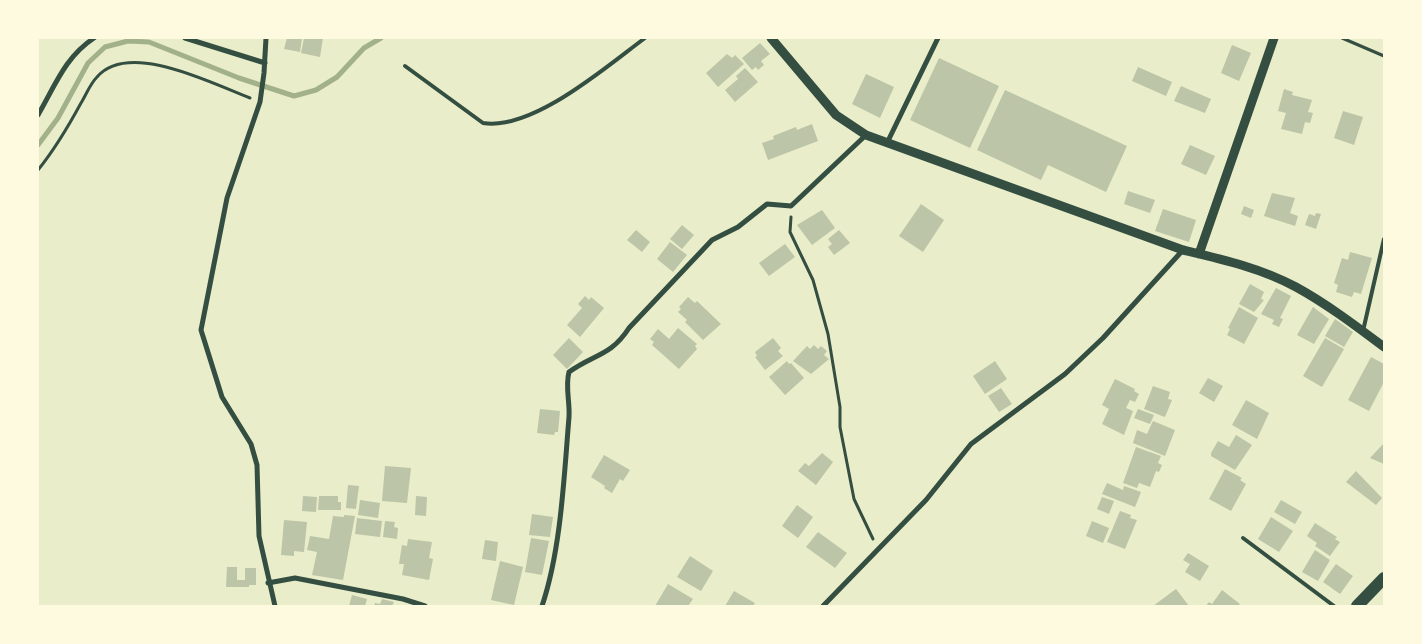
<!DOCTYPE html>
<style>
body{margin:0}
#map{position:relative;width:1422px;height:644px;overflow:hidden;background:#e9edc9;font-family:"Asap Condensed",sans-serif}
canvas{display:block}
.frame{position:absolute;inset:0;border:39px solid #fefae0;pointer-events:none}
</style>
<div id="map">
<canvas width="1422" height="644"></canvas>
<div class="frame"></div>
</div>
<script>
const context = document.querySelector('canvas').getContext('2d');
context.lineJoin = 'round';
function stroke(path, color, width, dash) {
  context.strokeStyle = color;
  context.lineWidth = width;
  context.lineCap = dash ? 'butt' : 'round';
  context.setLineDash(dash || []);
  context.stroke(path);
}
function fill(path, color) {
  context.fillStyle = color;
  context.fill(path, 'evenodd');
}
const stream = new Path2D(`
 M38,145L58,118L88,63L105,47L128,41L149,42L239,78L294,96L316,90L337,77L364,48L381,38`);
const building = new Path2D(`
 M287,38H302L300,52L284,49Z
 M304,38H323L320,57L301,53Z
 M760,43L770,54L761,61L764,65L758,70L756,67L752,70L742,58Z
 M1232,45L1251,53L1239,81L1221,73Z
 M727,54L732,58L735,55L744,64L718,87L706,73Z
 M939,58L999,86L970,148L910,120Z
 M1138,67L1172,82L1166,96L1132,81Z
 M745,68L758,82L735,102L725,90L738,79L736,76Z
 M866,74L894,87L880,118L852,104Z
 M1181,86L1211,99L1205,113L1174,101Z
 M1284,89L1293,92L1292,95L1312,100L1308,112L1313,113L1310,123L1305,122L1302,134L1281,129L1286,113L1278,111Z
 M1005,90L1127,146L1106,192L1048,165L1041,180L977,150Z
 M1343,111L1363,117L1354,145L1334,138Z
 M812,124L818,141L768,160L762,143L774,139L773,136L796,127L797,130Z
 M1190,145L1215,156L1206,175L1181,164Z
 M1128,191L1155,200L1150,213L1124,204Z
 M1272,193L1295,198L1290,213L1298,216L1295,226L1264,216Z
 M921,204L944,220L923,252L899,236Z
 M1244,206L1254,210L1251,218L1241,214Z
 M1163,209L1196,220L1189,242L1155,231Z
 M822,210L835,228L812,245L797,225Z
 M1316,213L1321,214L1316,229L1305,225L1309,214L1315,216Z
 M682,225L694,235L682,249L670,239Z
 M636,230L650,242L642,252L627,240Z
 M839,230L850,243L834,255L828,247L832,244L828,239Z
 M670,242L687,255L673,272L657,259Z
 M785,244L795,257L769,276L759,263Z
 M1350,252L1372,258L1361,294L1354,292L1352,297L1336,292L1338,285L1334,283L1342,258L1348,260Z
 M1250,284L1264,292L1261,299L1264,300L1254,312L1239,304Z
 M1276,288L1291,296L1280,318L1283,319L1279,327L1272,324L1274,320L1261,314Z
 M585,296L589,300L591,297L604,308L580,337L567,325L582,308L578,304Z
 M688,297L695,303L697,301L721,324L703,340L685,322L687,320L678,312L681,309L679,307Z
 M1239,307L1258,318L1244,344L1227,335L1230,329L1228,328Z
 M1313,307L1329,319L1314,344L1297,335Z
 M1335,319L1353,332L1344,347L1325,336Z
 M678,328L697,344L695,346L697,349L679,369L652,345L654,342L650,339L658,329L669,339Z
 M569,338L583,352L567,369L553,355Z
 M773,338L781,348L778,351L783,356L765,370L755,357L757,356L755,352Z
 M1325,338L1344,349L1322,387L1303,376Z
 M814,345L818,349L821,346L827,351L824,355L829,359L811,374L793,361L807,346L810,349Z
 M1371,357L1384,364V382L1369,411L1348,400Z
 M787,361L789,364L791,363L804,378L785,395L769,377Z
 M995,361L1007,379L985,394L973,376Z
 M1208,378L1223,386L1214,402L1199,393Z
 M1115,379L1135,389L1134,391L1139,394L1135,402L1130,400L1126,408L1133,411L1124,435L1102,424L1109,409L1102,405Z
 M1153,386L1170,392L1168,399L1172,400L1165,417L1144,409Z
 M1001,388L1012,404L999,412L988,396Z
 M1246,400L1269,413L1257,439L1232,425Z
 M540,409L560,411L558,432H555L554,435L537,433Z
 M1138,409L1154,415L1150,424L1134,418Z
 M1153,421L1175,430L1165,456L1133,443L1137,430L1147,434Z
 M1236,435L1252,445L1235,470L1211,456V453L1218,441L1229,447Z
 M1384,443V464L1370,458Z
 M1136,447L1161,456L1158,463L1162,465L1159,472L1156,471L1150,487L1139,483L1137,488L1123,483Z
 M822,453L833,462L816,485L798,471L805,463L809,466Z
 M604,455L630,470L623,481L620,479L612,493L604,488L605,486L591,477Z
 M385,466L411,468L407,503L382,501Z
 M1225,469L1242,478L1240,480L1246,484L1231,511L1209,499Z
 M1356,471L1382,498L1376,505L1346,482Z
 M1107,483L1123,490L1124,486L1141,492L1135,507L1102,494Z
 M348,485L359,486L356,509L346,508Z
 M303,496L317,497L316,512L302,511Z
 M319,496H338V502H341V510H318Z
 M416,496L427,497L426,516L415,515Z
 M1102,497L1114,501L1109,514L1097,509Z
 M360,500L380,503L378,518L358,515Z
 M1281,500L1302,512L1295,524L1274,512Z
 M797,505L813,517L798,538L782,526Z
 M1120,511L1131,515L1130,518L1137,520L1125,549L1107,542Z
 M532,514L553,517L550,537L529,535Z
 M344,515L355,516L343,580L312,575L317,552L307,550L310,536L329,539L333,516L344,517Z
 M1271,517L1293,531L1279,552L1258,539Z
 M357,518L382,521L380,537L355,534Z
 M284,520L307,522L304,552L294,551V556L281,555Z
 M385,521L395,522L394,527L398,528L397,539L383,537Z
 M1092,521L1109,528L1103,543L1086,536Z
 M1315,523L1337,537L1335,539L1340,542L1330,556L1315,546L1317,543L1307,536Z
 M818,532L847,553L835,568L806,547Z
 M531,538L549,541L542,575L525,572Z
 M408,539L432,542L429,558L433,559L429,580L402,575L404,564H399L402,545L407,546Z
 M485,540L498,542L496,561L482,559Z
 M1315,550L1330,560L1318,581L1302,572Z
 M1188,553L1209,566L1200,581L1185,572L1190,564L1183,560Z
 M690,556L713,571L701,591L677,577Z
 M500,561L523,567L514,605L491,600Z
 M1336,564L1353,576L1340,594L1323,582Z
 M227,567H237V580H245V568H256V585H249V587H226Z
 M668,584L693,599L688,606H655Z
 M1176,589L1189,606H1153Z
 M1222,590L1240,604L1238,606H1206L1209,602L1212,604Z
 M734,591L755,603L753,606H725Z
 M352,595L367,599L365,606H349Z
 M382,599L394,602L392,606H374L375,603L380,604Z`);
const path = new Path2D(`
 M1342,38L1384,56
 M38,170C55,149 68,127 81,103C86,95 90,84 97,77C129,40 213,84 250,98
 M791,217L790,232L813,280L828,334L840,407V427L854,499L873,539`);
const service = new Path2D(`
 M405,66L483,123C533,131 607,66 645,38
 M1363,331L1384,239
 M1243,538L1334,606`);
const minor = new Path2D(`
 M185,38L265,63
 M266,38L264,73L260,102L227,198L201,330L222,397L251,444L257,465L259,536L275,606
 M38,115C55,86 65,57 94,38
 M887,143L938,38
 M268,583L295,578L403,599L425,606
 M542,606C561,550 564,477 569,417C570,401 565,387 569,372C594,354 611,356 629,328L712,240L738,227L767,204L791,206L866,135
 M823,606L926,500L971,444L1065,374L1103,338L1183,250`);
const tertiary = new Path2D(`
 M771,38L836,115L866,135L1183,250C1221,259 1261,268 1296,287C1327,304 1356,326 1384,347
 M1199,254L1274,38`);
const primary = new Path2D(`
 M1357,606L1384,578`);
stroke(stream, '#a3b18a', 5);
fill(building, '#bcc5a7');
stroke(path, '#344e41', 3);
stroke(service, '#344e41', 4);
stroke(minor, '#344e41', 5);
stroke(tertiary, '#344e41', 9);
stroke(primary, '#344e41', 12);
</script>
